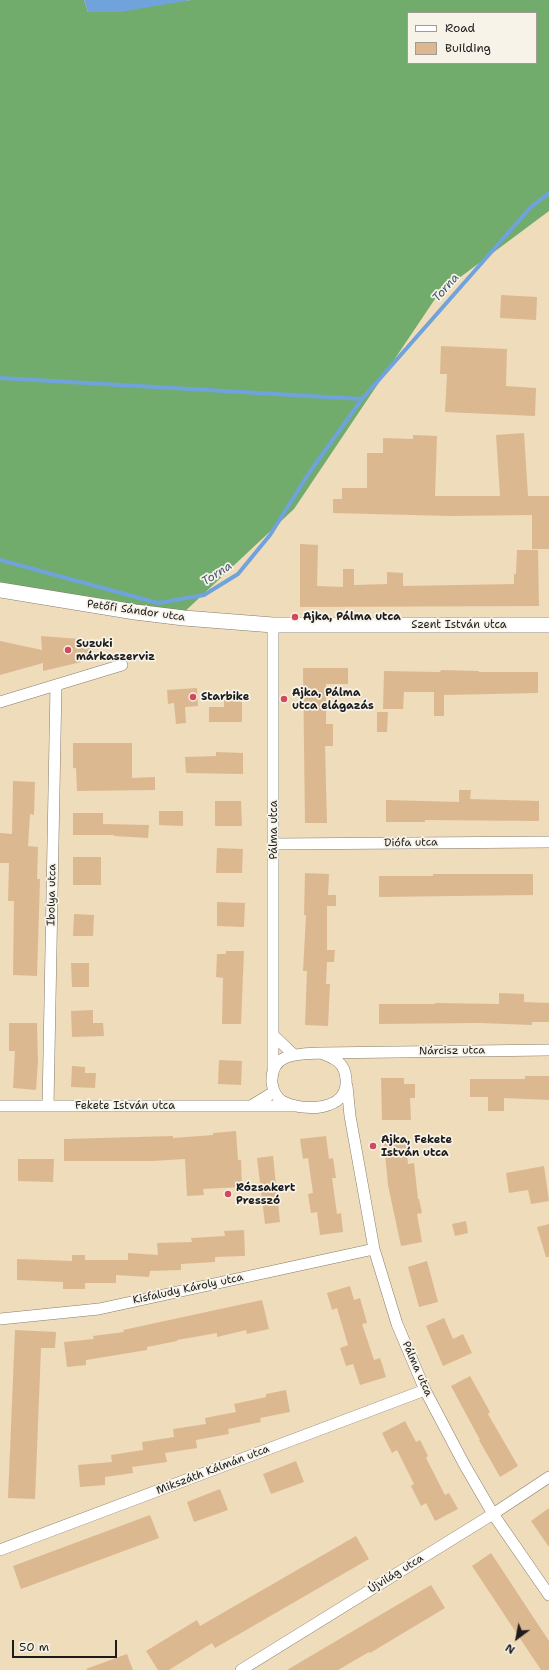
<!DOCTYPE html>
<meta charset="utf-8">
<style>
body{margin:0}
#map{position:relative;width:549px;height:1670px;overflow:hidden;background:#efdcbb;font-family:"Shantell Sans",sans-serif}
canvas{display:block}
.legend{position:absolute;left:407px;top:12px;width:130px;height:52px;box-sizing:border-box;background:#f7f3e8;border:1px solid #9f9d96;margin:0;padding:5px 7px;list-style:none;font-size:12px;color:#1c1c1c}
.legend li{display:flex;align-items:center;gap:8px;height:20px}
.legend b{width:20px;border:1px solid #9f9d96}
.north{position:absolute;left:497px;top:1618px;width:40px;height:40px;-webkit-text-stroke:3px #f7f3e8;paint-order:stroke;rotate:212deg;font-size:11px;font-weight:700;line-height:16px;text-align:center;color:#1c1c1c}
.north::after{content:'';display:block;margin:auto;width:14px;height:18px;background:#1c1c1c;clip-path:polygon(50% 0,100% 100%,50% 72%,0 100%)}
.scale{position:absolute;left:12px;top:1640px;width:105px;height:18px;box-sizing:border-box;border:2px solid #1c1c1c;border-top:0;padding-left:5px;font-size:12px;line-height:14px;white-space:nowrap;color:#1c1c1c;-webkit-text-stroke:3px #f7f3e8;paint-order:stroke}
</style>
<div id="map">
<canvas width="549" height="1670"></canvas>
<ul class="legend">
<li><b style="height:5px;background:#fff"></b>Road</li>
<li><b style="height:11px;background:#dcb891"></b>Building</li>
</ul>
<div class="north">N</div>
<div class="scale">50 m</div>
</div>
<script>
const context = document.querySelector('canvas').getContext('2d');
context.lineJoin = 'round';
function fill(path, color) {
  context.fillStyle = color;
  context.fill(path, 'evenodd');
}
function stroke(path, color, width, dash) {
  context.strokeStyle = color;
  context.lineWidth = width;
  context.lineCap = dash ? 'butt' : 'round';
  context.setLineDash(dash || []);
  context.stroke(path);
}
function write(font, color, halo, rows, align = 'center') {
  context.font = font + ' "Shantell Sans",sans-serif';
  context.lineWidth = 3.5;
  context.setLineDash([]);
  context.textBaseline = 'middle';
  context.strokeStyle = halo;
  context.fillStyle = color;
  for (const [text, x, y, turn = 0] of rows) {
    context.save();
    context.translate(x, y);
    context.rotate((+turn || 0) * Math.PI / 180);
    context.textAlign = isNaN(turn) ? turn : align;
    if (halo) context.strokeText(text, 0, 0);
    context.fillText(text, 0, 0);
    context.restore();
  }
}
const forest = new Path2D(`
 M0,0H84L88,12L191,0H549V211L439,293L294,509L180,616L0,587ZM408,13H536V63H408Z`);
const water = new Path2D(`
 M84,0H191L120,12H88Z`);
const stream = new Path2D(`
 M0,378L362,399
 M0,560L158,603L204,595L238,574L270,535L309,473L362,399L530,208L549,193`);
const building = new Path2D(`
 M501,295L537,297L536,320L500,318Z
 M441,346L507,349L506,386L536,388L535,416L445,412L447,374H440Z
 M524,433L528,496H549V549H532V515L451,516L333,513V499H342V488H367V453H383V438L413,439V435L437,436L435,496H500L496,435Z
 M300,544L318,545L317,586L343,587V569H354V585L387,584V572L403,573V586L514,584V574H516L517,550H538L539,606L300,607Z
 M41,636L92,640L94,659L43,671V663L0,675V641L42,650Z
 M303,668H348V684H326V724H333V746H325L327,823H305Z
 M441,670L479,671V672H538V693L444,695V716H434V692H404L403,709H383L384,671L440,672Z
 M197,688L198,706L185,707L186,723L176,724L174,703L168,704L167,690Z
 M224,699H242V722H209V707H224Z
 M377,712H388L387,732H377Z
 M73,743H132V778L155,777V790L77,791L76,768H73Z
 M216,752L243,753V774L186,773L185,757L216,756Z
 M13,781L35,782L34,815L30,814L28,846L38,847L37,879H40L37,976L13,975L14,901H8L9,863H0V833L12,834Z
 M459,790H471L470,799L539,801V821L425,820V822H386V800L459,802Z
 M215,801H241L242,826H215Z
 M159,811H183V826L159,825Z
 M73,813H103V824L149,825L148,838L114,836V835H73Z
 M217,848L243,849L242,873H216Z
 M73,857H101V885H73Z
 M305,873L329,874L328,895H336V906H327V950H335L334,962H327L326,984H330L328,1026L305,1025L307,971H303L306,915H304Z
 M433,874H533V895L379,897V876H433Z
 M217,902L245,903L244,927L217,926Z
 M74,914L94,915L93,936H73Z
 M226,951H244L241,1024H222L223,978L216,977L217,954H226Z
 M71,963H89V987H72Z
 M499,993L524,994V1002L549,1003V1022H532V1025L480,1023L379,1024V1004H435V1003L499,1004Z
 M93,1010V1023H103L104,1036L72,1037L71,1011Z
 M9,1023H37L38,1062L36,1090L13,1088L15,1051H9Z
 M219,1060L242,1061L241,1085L218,1084Z
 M72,1066L85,1067V1073H96L95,1088L71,1087Z
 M525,1076H549V1100L504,1098V1111H488V1097H470V1079H525Z
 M381,1078H404V1084H415V1098H410L411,1120H382Z
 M236,1131L238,1160H241L242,1187L203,1189L204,1195L187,1196L185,1159L152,1161H64V1139L173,1136V1138L213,1135V1133Z
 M326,1136L329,1159L333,1158L336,1178H332L337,1214L341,1213L343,1232L320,1235L317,1212L311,1213L308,1194L313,1193L308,1158L303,1159L300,1139Z
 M406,1141L408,1164L414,1163L418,1199H419L422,1213L417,1214L422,1242L401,1246L388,1185L384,1142Z
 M273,1156L280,1222L265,1224L257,1158Z
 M18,1159H54L53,1182L18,1181Z
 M544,1166L549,1201L531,1204L528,1190L509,1193L506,1173Z
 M466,1221L468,1233L455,1236L452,1224Z
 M549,1224V1257H546L537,1227Z
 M244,1230L245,1256L215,1257V1262L181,1264V1270L150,1271L149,1277L116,1275V1283H85V1289H63V1282L17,1280V1259L72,1261V1255H85V1260H128V1253L158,1255L157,1243L192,1242L191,1238L225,1236L224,1231Z
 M427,1261L438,1302L419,1307L408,1267Z
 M350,1286L354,1300L360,1298L367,1323L362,1324L374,1360L380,1358L386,1377L360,1385L353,1364L346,1366L340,1348L348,1345L337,1308L332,1310L327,1293Z
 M262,1300L269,1329L247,1334L246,1330L217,1337V1333L177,1340V1341L147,1347V1350L86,1360V1365L67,1367L64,1342L94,1339L93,1336L124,1332L123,1330Z
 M444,1318L453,1339L463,1334L472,1353L443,1366L426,1326Z
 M15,1330L56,1332L55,1348H41L35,1499L8,1498Z
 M470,1376L490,1412L488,1414L518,1466L500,1477L479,1440H480L451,1386Z
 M286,1390L290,1412L260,1418L261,1422L228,1429L229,1434L196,1440L197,1448L165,1453L167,1462L132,1467L133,1473L105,1477V1485L80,1487L78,1465L112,1462L111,1455L143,1450L142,1442L174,1437L173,1429L206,1424L205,1418L236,1412L234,1404L266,1397V1394Z
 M405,1421L416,1442L420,1440L428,1456L426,1458L445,1495L449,1493L458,1509L435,1521L426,1503L421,1506L411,1486L414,1484L397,1450L392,1453L382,1433Z
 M296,1461L304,1482L271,1494L263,1474Z
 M220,1489L228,1510L194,1522L187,1502Z
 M549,1508V1547L531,1521Z
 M150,1515L159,1538L21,1589L13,1566Z
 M356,1536L369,1559L215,1648L212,1643L169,1670H158L146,1651L197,1620L200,1626Z
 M491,1553L549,1641V1670H541L472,1566Z
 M431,1585L445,1608L370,1653L369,1652L338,1670H287Z
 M127,1654L133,1670H87L86,1669Z`);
const minor = new Path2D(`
 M0,702L122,665
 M274,844L549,842
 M273,1035L293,1054
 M321,1053L549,1050
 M321,1053C335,1058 345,1063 346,1079C349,1112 302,1112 282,1101C276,1097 273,1090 272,1083C270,1052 299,1054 321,1053Z
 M273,1069V625
 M347,1086L350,1116L374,1249L397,1324L425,1390L464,1464L493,1514L549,1595
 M0,1106H293
 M48,1106L56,685
 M251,1106L274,1092
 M0,1319L99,1309L374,1249
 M0,1550L425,1390
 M241,1670L493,1514L549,1477`);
const secondary = new Path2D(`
 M0,590L135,612L184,618L273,625H549`);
const markers = [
 [295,617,4,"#d1495b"],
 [68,650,4,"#d1495b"],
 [193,697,4,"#d1495b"],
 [284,699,4,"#d1495b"],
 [373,1146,4,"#d1495b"],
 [228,1194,4,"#d1495b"]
];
const streetNames = [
 ["Petőfi Sándor utca",136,611,8],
 ["Szent István utca",459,625],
 ["Pálma utca",274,830,-90],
 ["Diófa utca",411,843,-1],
 ["Ibolya utca",52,895,-89],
 ["Nárcisz utca",452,1051,-1],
 ["Fekete István utca",125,1106],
 ["Kisfaludy Károly utca",188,1289,-12],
 ["Pálma utca",417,1369,66],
 ["Mikszáth Kálmán utca",213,1470,-21],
 ["Újvilág utca",396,1574,-32]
];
const poiNames = [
 ["Ajka, Pálma utca",303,617],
 ["Suzuki",76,644],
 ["márkaszerviz",76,657],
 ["Ajka, Pálma",292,693],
 ["utca elágazás",292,706],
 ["Starbike",201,697],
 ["Ajka, Fekete",381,1140],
 ["István utca",381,1153],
 ["Rózsakert",236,1188],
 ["Presszó",236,1201]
];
const waterNames = [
 ["Torna",446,288,-49],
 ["Torna",217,574,-33]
];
fill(forest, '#71ac6d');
fill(water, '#70a2db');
stroke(stream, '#70a2db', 4);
fill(building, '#dcb891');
stroke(minor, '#867c6c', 12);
stroke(secondary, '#867c6c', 16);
stroke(minor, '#fff', 11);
stroke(secondary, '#fff', 15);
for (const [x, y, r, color] of markers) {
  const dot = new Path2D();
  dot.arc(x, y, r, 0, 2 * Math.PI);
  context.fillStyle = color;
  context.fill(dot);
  stroke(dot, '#f7f3e8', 1.5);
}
write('11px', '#1c1c1c', '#f7f3e8', streetNames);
write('bold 11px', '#1c1c1c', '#f7f3e8', poiNames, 'left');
write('italic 12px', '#425872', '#f7f3e8', waterNames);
</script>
